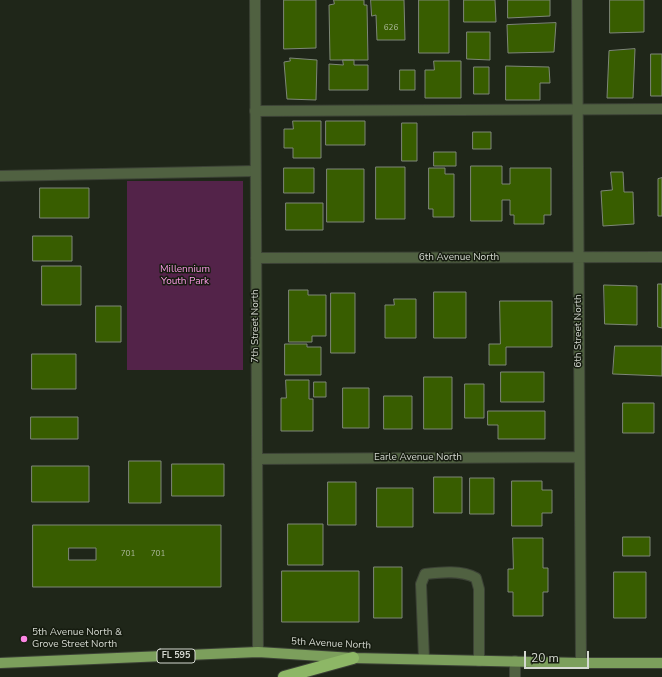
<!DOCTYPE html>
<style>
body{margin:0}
#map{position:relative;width:662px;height:677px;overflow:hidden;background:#1f2619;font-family:"Nunito Sans",sans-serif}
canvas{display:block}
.scale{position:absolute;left:524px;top:651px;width:65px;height:18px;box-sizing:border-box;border:2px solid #d4d8d0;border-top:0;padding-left:5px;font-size:12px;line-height:14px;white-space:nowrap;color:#d4d8d0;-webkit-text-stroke:3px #161c10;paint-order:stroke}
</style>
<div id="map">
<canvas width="662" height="677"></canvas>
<div class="scale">20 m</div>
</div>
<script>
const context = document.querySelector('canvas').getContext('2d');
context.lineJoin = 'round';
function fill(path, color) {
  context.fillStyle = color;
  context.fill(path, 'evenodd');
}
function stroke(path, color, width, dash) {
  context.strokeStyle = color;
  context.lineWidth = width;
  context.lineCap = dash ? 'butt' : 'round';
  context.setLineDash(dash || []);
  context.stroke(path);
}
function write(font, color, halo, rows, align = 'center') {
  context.font = font + ' "Nunito Sans",sans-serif';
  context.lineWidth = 3;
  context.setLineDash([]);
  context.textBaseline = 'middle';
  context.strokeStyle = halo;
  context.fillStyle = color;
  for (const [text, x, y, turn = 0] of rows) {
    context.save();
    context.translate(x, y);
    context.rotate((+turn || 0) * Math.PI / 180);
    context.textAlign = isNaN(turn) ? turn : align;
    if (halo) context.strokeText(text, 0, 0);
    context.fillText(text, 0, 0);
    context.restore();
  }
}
const green = new Path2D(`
 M127,181H243V370H127Z`);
const building = new Path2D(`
 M284,0H316V48L284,49Z
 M334,0H364V5H367L368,60H330L329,5L334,4Z
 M371,0H404L405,40H377L376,15L372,16Z
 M419,0H449V53H419Z
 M464,0H495L496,22H464Z
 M508,0H550V16L508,18Z
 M610,0H644V32L610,33Z
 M556,23L554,52L508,53L507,25Z
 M467,32H490V60L467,59Z
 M635,49L633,98H607L609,51Z
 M651,54H662V96H651Z
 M290,58L317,60L316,100L287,99L284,62L290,61Z
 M343,60H354V65H368V90H329V64L343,65Z
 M434,61H461V98H425V70H434Z
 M506,66L549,67L550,83H540V100H506Z
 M474,67H489V94H474Z
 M400,70H415V90H400Z
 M293,121H321V158H293V148H284V129H293Z
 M326,121H365V145H326Z
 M402,123H417V161H402Z
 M473,132H491V149H473Z
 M434,152H456V166H434Z
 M471,166H502V184H510V168H551V215H544V224H514V215H510V200H502V221H471Z
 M376,167H405V219H376Z
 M284,168H314V193H284Z
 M429,168H445V174H454V217H433V209H429Z
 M327,169H364V222H327Z
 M611,172H623L624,192H633L634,224L603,226L601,191L612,190Z
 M662,178V216H658V179Z
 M40,188H89V218H40Z
 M286,203H323V230H286Z
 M33,236H72V261H33Z
 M42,266H81V305H42Z
 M658,284H662V328L658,327Z
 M604,285L637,286V325L605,324Z
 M289,290H308V295H326V336H312V342H289Z
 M434,292H466V338H434Z
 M331,293H355V353H331Z
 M394,299H416V338H385V305H394Z
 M500,301H552V347H506V365H489V344H500Z
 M96,306H121V342H96Z
 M285,344H307V347H321V375H285Z
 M615,346H662V376L613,374Z
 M32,354H76V389H32Z
 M501,372H544V402H501Z
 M424,377H452V429H424Z
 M286,380H309V399H313V431H281V398H286Z
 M314,382H326V397H314Z
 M465,384H484V418H465Z
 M343,388H369V428H343Z
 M384,396H412V429H384Z
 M623,403H654V433H623Z
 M488,411H545V439H498V425H488Z
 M31,417H78V439H31Z
 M129,461H161V503H129Z
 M172,464H224V496H172Z
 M32,466H89V502H32Z
 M434,477H462V513H434Z
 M470,478H494V514H470Z
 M512,481H542V490H552V513H542V526H512Z
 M328,482H356V525H328Z
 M377,488H413V527H377Z
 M288,524H323V565H288Z
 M33,525H221V587H33ZM69,548H96V560H69Z
 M623,537H650V556H623Z
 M513,538H543V568H548V592H543V616H513V592H508V569H513Z
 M374,567H402V618H374Z
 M282,571H359V622H282Z
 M614,572H646V618H614Z`);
const service = new Path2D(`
 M255,111L662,109
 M0,176L255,171
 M424,659L421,584L425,574C441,572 462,570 476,578L479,589V661
 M515,677V661`);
const minor = new Path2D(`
 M255,0L258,652
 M577,0L581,663
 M256,258L662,257
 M257,459L579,457`);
const primary = new Path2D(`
 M0,663L258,652L353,658L581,663H662`);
const motorway = new Path2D(`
 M284,677L353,658`);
const markers = [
 [24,639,4,"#fc86e3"]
];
const numberNames = [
 ["626",391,28],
 ["701",128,554],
 ["701",158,554]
];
const shields = [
 [176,656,38]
];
const shieldNames = [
 ["FL 595",176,656]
];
const streetNames = [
 ["6th Avenue North",459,258],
 ["7th Street North",256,326,-90],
 ["6th Street North",579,331,-90],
 ["Earle Avenue North",418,458],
 ["5th Avenue North",331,644,3]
];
const parkNames = [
 ["Millennium",185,270],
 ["Youth Park",185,282]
];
const poiNames = [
 ["5th Avenue North &",32,633],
 ["Grove Street North",32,645]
];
fill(green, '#532349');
fill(building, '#385d00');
stroke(building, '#7e8778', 1);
stroke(service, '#3c4236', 12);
stroke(minor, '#3c4236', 12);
stroke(primary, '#3c4236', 12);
stroke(motorway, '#3c4236', 14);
stroke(service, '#506141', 10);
stroke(minor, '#506141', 10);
stroke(primary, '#7c9f5c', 10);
stroke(motorway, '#8db766', 12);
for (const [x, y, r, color] of markers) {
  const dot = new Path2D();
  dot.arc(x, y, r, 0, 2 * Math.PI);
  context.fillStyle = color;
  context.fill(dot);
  stroke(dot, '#161c10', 1.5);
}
write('8px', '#adb99c', null, numberNames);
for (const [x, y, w] of shields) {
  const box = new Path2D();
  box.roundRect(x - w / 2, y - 7, w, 14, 3);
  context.fillStyle = '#161c10';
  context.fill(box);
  stroke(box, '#d4d8d0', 1);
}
write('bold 9px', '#d4d8d0', null, shieldNames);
write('10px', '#d4d8d0', '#161c10', streetNames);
write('10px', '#fd9be7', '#161c10', parkNames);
write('10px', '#d4d8d0', '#161c10', poiNames, 'left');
</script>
